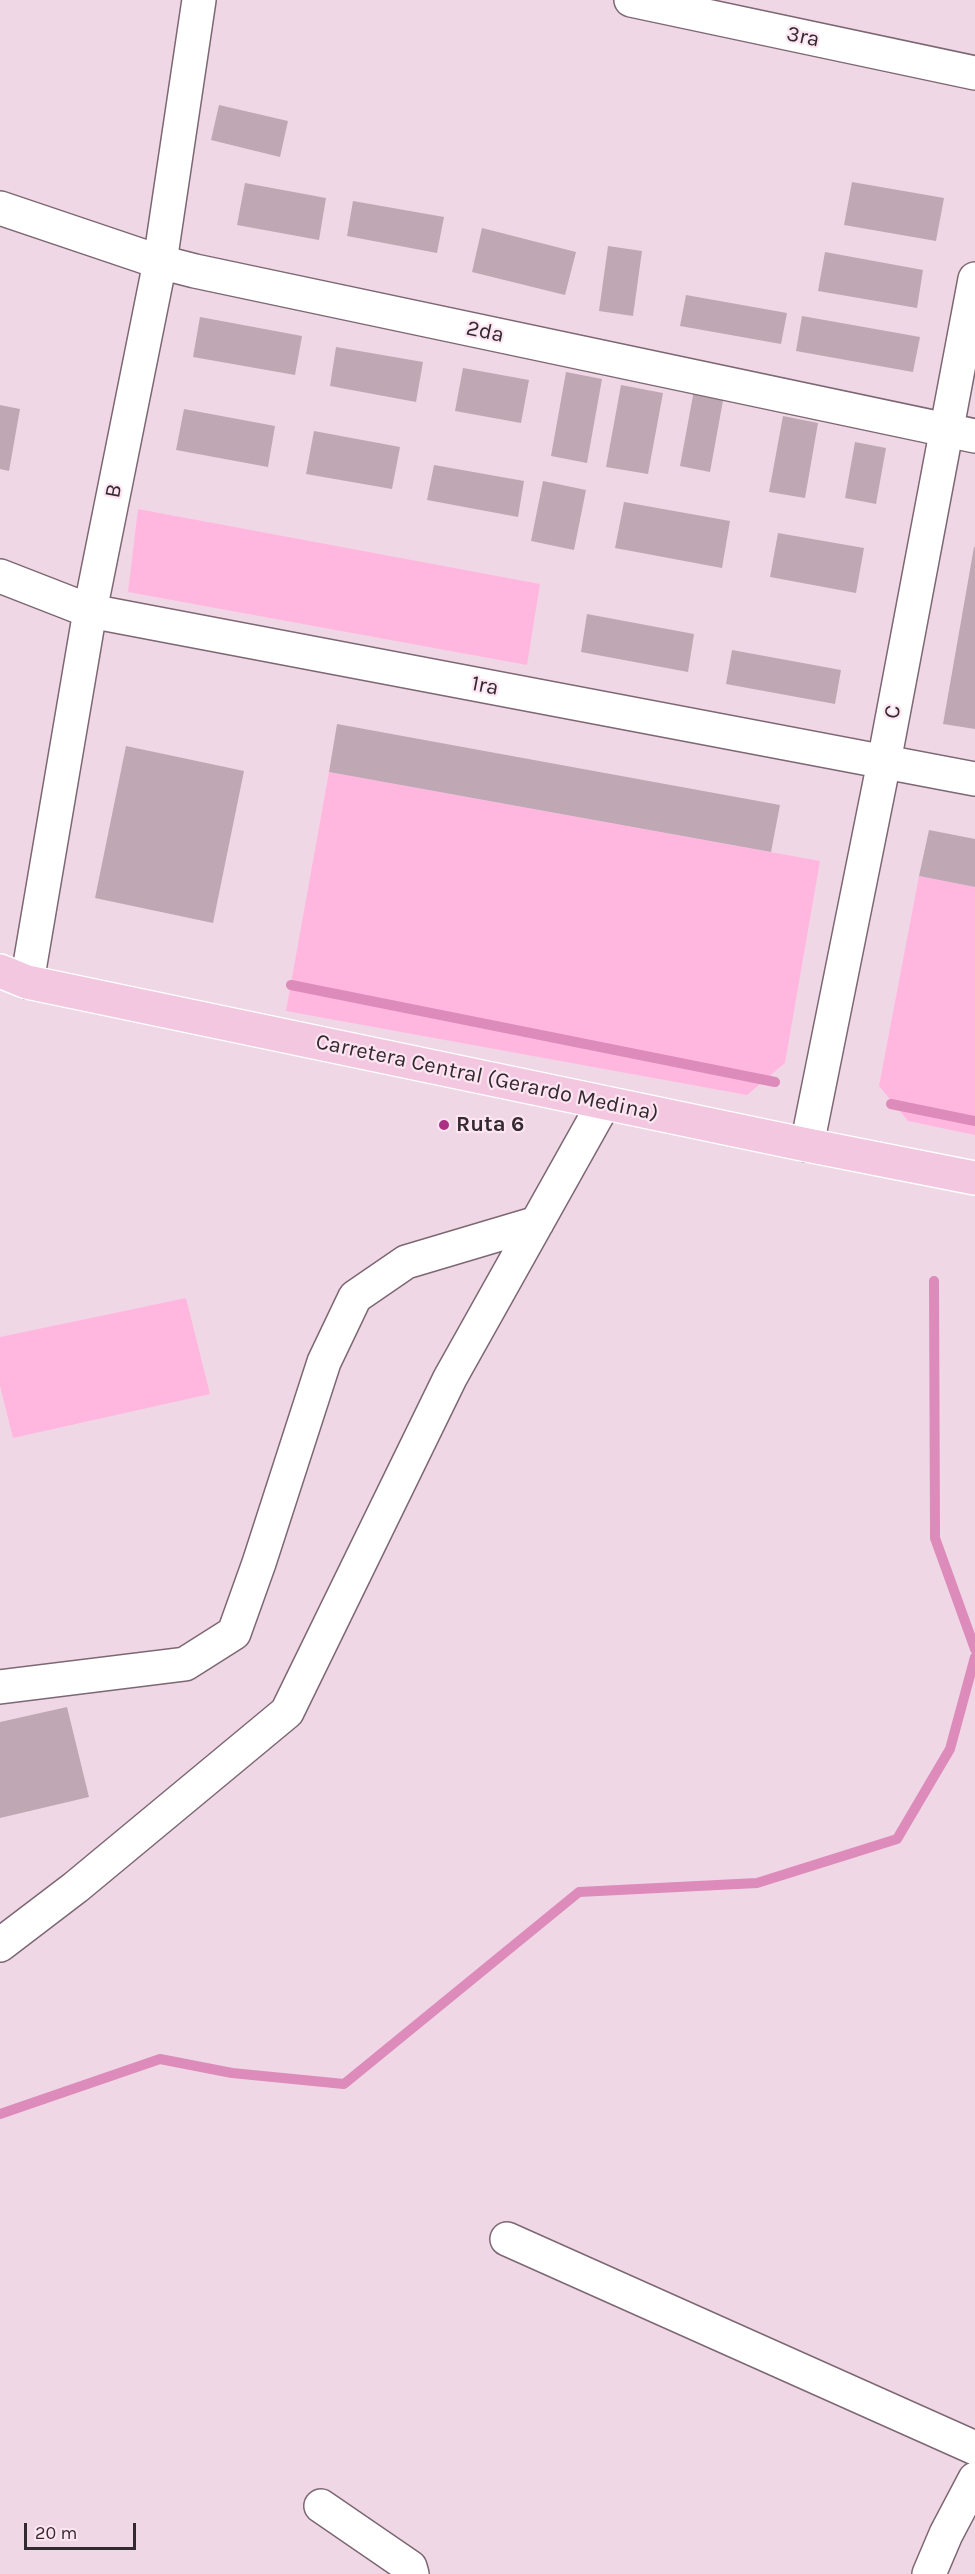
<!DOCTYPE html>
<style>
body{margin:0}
#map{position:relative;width:975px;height:2574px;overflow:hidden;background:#f0d7e5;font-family:Karla,sans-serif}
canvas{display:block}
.scale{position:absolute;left:24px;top:2523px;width:112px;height:27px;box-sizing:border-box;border:3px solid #332a2f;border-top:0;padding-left:8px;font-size:18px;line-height:21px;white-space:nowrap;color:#332a2f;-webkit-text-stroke:4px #fee5f2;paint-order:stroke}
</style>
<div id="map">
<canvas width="975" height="2574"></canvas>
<div class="scale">20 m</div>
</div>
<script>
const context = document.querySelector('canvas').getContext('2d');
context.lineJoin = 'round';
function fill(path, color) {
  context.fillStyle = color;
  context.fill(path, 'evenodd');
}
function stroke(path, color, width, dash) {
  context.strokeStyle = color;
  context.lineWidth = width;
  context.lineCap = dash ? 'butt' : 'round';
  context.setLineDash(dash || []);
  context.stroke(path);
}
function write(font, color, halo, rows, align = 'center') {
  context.font = font + ' Karla,sans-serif';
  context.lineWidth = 4.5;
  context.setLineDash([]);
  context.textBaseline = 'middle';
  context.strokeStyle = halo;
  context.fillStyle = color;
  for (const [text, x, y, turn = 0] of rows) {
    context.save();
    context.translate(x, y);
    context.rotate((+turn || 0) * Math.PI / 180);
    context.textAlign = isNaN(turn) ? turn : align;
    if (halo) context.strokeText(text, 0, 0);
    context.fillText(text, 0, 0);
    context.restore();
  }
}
const green = new Path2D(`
 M138,509L540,584L527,665L128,592Z
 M329,772L820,861L785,1063L747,1095L286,1011Z
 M919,876L975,887V1135L908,1121L879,1086Z
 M186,1298L210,1394L13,1438L0,1386V1337Z`);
const stream = new Path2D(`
 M291,985L775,1082
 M891,1104L975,1121
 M934,1281L935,1538L975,1649
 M0,2114L160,2059L232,2073L344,2084L579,1892L757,1883L897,1839L950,1749L975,1657`);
const building = new Path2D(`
 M219,105L288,121L280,157L211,140Z
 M852,182L944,198L936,241L844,225Z
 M245,183L326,198L319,240L237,225Z
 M353,201L444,217L437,253L347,236Z
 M482,228L576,252L565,295L472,272Z
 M608,246L642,251L633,316L599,311Z
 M825,252L923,270L917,308L818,291Z
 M686,295L787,313L781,344L680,326Z
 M802,316L920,337L913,372L796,351Z
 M200,317L302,336L295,375L193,357Z
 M336,347L423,362L416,402L330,386Z
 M463,368L529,380L521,423L455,411Z
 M566,372L602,379L587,463L551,456Z
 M621,385L663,393L648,474L606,467Z
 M694,390L724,395L710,472L680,466Z
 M0,405L20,409L9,471L0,469Z
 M184,409L275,426L268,467L176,450Z
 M783,416L818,423L805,498L769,492Z
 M314,431L400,447L392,489L306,474Z
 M855,442L886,448L876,504L845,498Z
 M434,465L524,481L518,517L427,500Z
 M543,481L586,490L574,550L531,541Z
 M624,502L730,521L722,568L615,548Z
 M778,533L864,548L856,593L770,577Z
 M974,547H975V729L943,724Z
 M587,614L694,634L688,672L581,652Z
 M732,650L841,670L835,704L726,684Z
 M337,724L780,805L771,852L329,772Z
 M126,746L244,771L213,923L95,898Z
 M929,830L975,839V887L919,876Z
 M67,1707L89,1797L0,1818V1722Z`);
const minor = new Path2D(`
 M631,0L975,73
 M0,208L160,262L195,271L975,436
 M0,576L90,611L975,779
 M27,982L90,611L160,262L199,0
 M807,1145L884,762L975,279
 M0,1687L185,1664L234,1633L259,1563L324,1362L355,1297L406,1262L537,1223
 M0,1945L76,1887L287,1712L450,1378L604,1103
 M507,2239L975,2448
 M321,2506L410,2567L412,2574
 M929,2574L946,2534L975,2479`);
const major = new Path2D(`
 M0,971L27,982L807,1145L975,1178`);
const markers = [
 [444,1125,6,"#ac3182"]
];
const streetNames = [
 ["3ra",803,37,12],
 ["2da",485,332,12],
 ["B",114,491,-79],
 ["1ra",485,686,11],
 ["C",893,712,-79],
 ["Carretera Central (Gerardo Medina)",487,1078,12]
];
const poiNames = [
 ["Ruta 6",456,1125]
];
fill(green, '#ffb7df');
stroke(stream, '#dc8bba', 10);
fill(building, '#bfa8b4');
stroke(minor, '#7d6773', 36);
stroke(major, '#fff', 36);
stroke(minor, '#fff', 33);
stroke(major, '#f3c7e0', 33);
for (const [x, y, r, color] of markers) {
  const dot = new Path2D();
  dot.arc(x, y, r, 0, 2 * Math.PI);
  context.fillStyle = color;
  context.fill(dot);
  stroke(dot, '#fee5f2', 2);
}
write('22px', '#332a2f', '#fee5f2', streetNames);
write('bold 22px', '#332a2f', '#fee5f2', poiNames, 'left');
</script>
